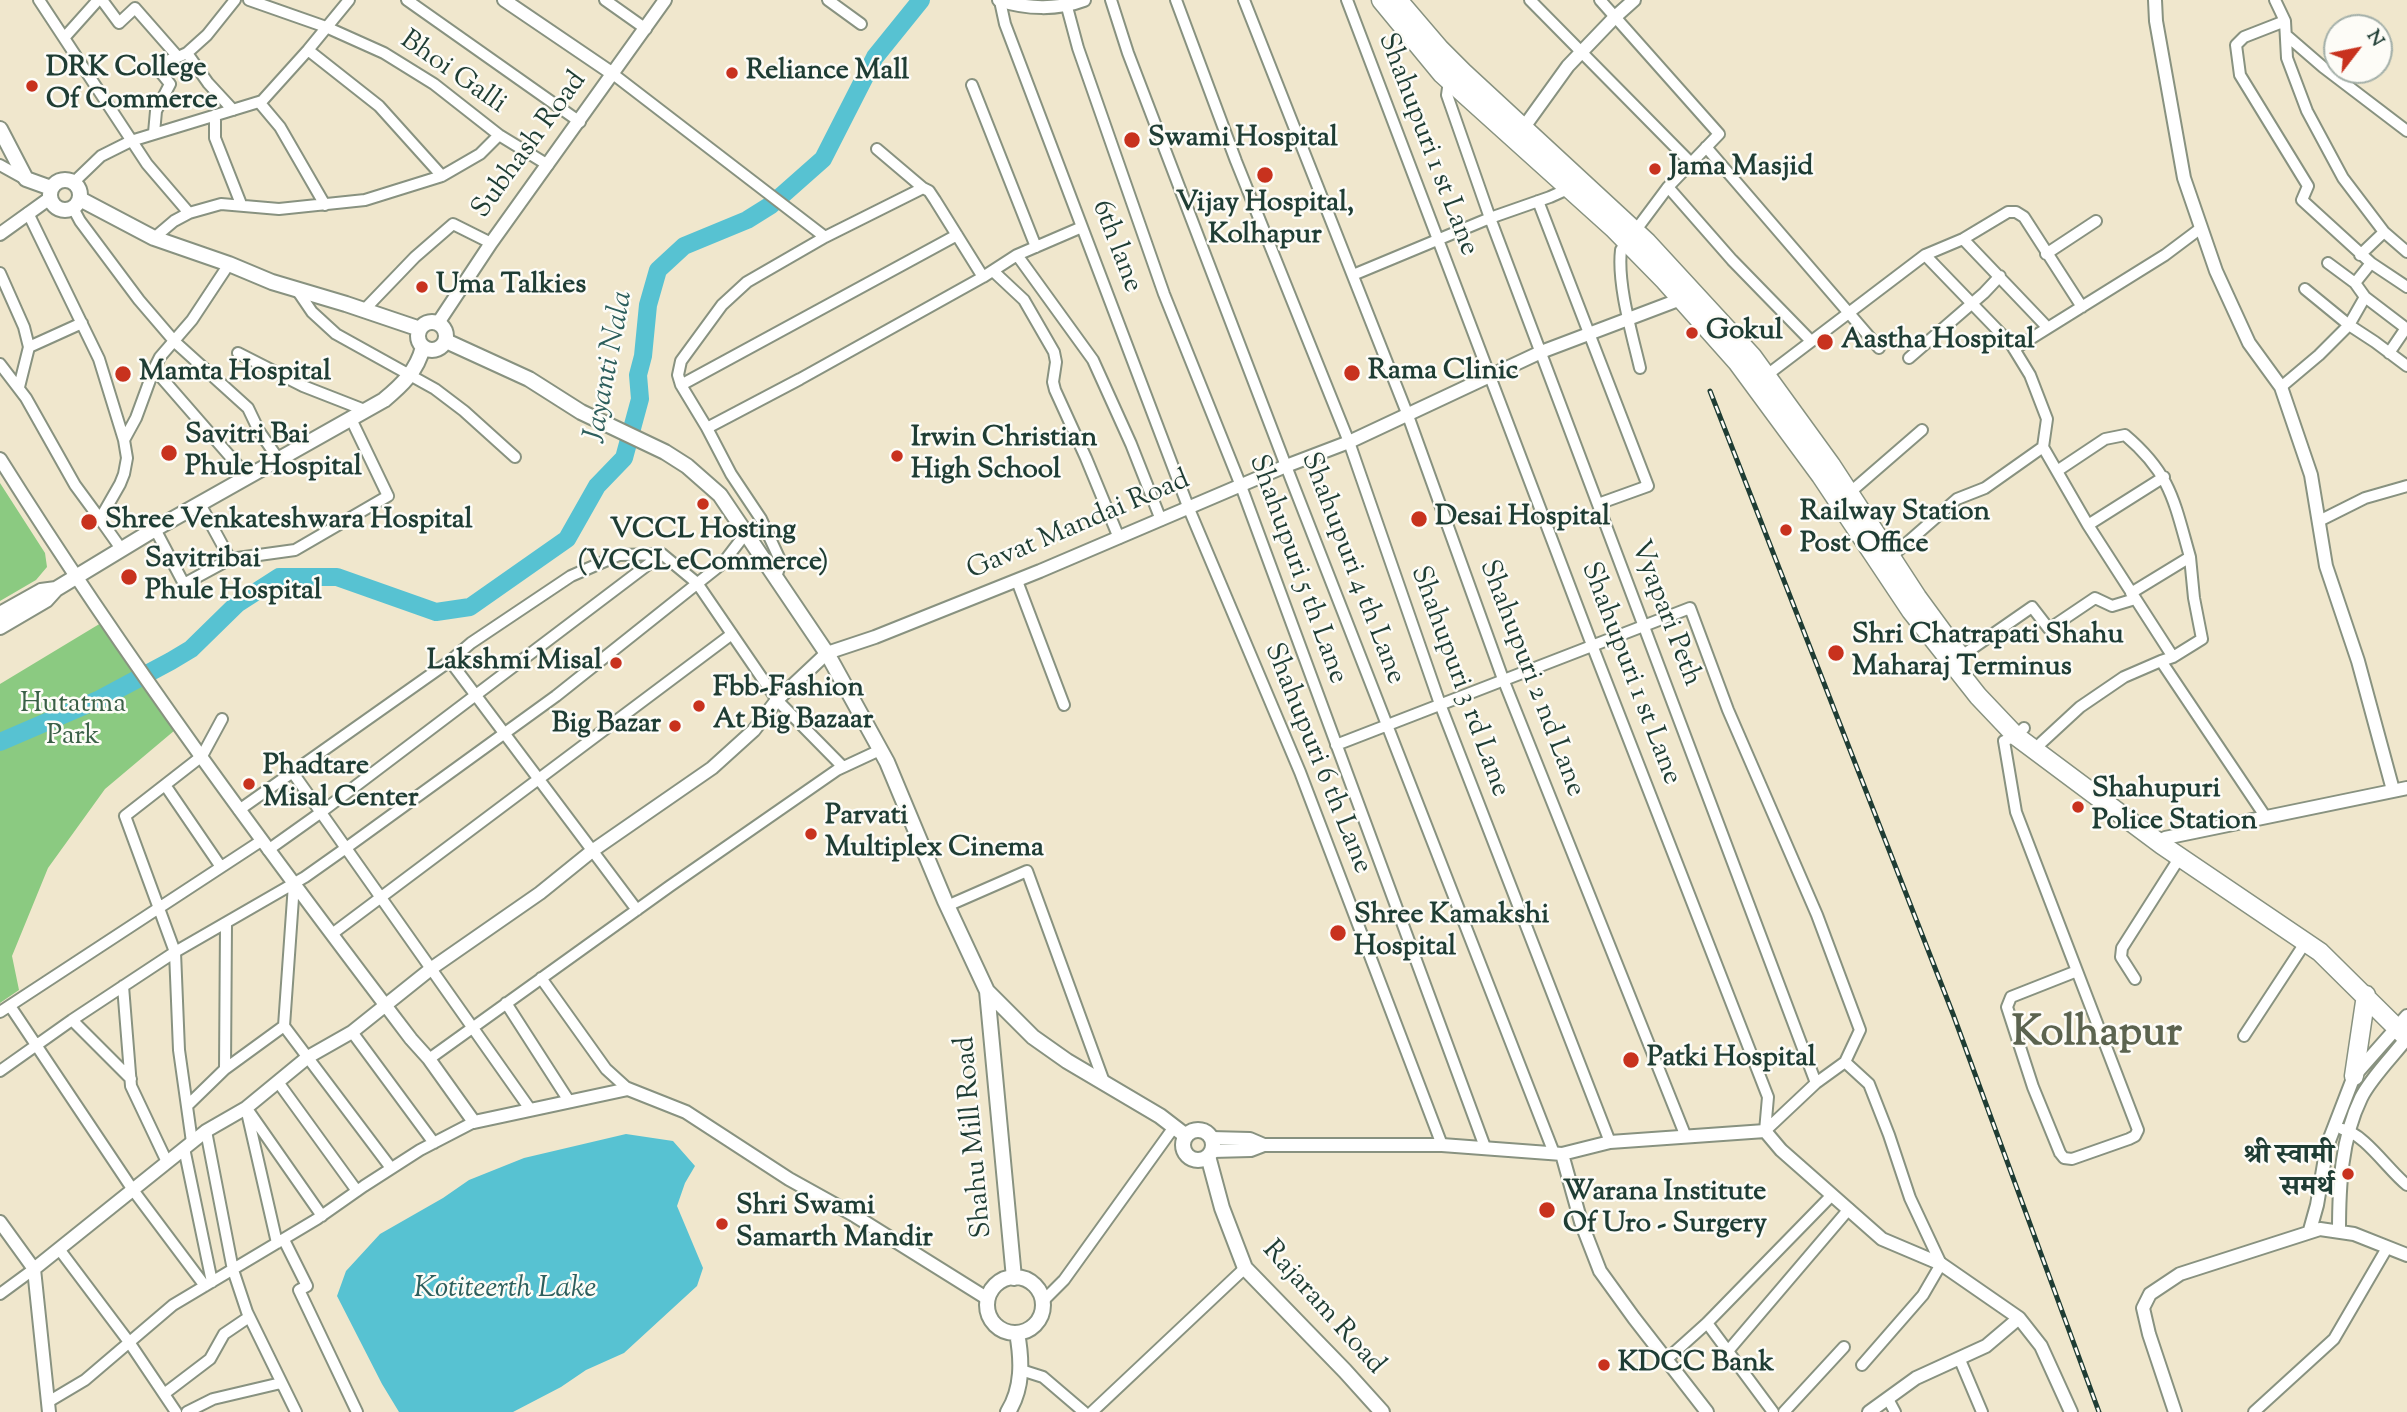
<!DOCTYPE html>
<meta charset="utf-8">
<style>
body{margin:0}
#map{position:relative;width:2407px;height:1412px;overflow:hidden;background:#f0e7cd;font-family:"Sorts Mill Goudy",serif}
canvas{display:block}
.north{position:absolute;left:2323px;top:14px;width:70px;height:70px;box-sizing:border-box;background:#fdfcf7;border:2px solid #a4b0a9;border-radius:50%;rotate:58deg;font-size:19px;font-weight:700;line-height:28px;text-align:center;color:#1f3d34}
.north::after{content:'';display:block;margin:auto;width:24px;height:32px;background:#c8321e;clip-path:polygon(50% 0,100% 100%,50% 72%,0 100%)}
</style>
<div id="map">
<canvas width="2407" height="1412"></canvas>
<div class="north">N</div>
</div>
<script>
const context = document.querySelector('canvas').getContext('2d');
context.lineJoin = 'round';
function fill(path, color) {
  context.fillStyle = color;
  context.fill(path, 'evenodd');
}
function stroke(path, color, width, dash) {
  context.strokeStyle = color;
  context.lineWidth = width;
  context.lineCap = dash ? 'butt' : 'round';
  context.setLineDash(dash || []);
  context.stroke(path);
}
function write(font, color, halo, rows, align = 'center') {
  context.font = font + ' "Sorts Mill Goudy","Noto Serif Devanagari",serif';
  context.lineWidth = 5;
  context.setLineDash([]);
  context.textBaseline = 'middle';
  context.strokeStyle = halo;
  context.fillStyle = color;
  for (const [text, x, y, turn = 0] of rows) {
    context.save();
    context.translate(x, y);
    context.rotate((+turn || 0) * Math.PI / 180);
    context.textAlign = isNaN(turn) ? turn : align;
    if (halo) context.strokeText(text, 0, 0);
    context.fillText(text, 0, 0);
    context.restore();
  }
}
const green = new Path2D(`
 M0,483L45,553L47,567L36,580L0,601Z
 M106,620L181,725L105,789L48,868L12,956L19,990L0,1003V684Z`);
const water = new Path2D(`
 M626,1134L673,1141L695,1166L685,1183L677,1206L703,1268L697,1286L624,1353L586,1370L561,1387L513,1412H399L382,1384L337,1296L346,1271L380,1234L443,1198L469,1180L524,1158Z`);
const river = new Path2D(`
 M0,742L100,699L171,661L191,649L237,604L279,577H337L436,612L470,607L567,539L597,486L624,458L640,399L638,375L643,356L648,305L658,270L684,246L747,220L771,205L823,159L875,57L921,0`);
const minor = new Path2D(`
 M39,0L147,164L189,213
 M102,0L119,23L135,8L178,57L187,53L208,83L233,110
 M249,0L326,27L384,53L434,84L499,135L548,165
 M407,0L580,122
 M605,0L646,29
 M828,0L861,24
 M1111,0L1128,53L1286,466L1554,1153
 M1176,0L1236,161L1349,442L1440,704L1610,1142
 M1244,0L1407,413L1503,679L1686,1137
 M1347,0L1592,645L1768,1097L1765,1131
 M1530,0L1691,163
 M1600,0L1719,134L1668,187L1621,250C1617,284 1632,334 1640,368
 M2275,0L2285,21L2287,58L2307,111L2343,178L2384,232L2407,252
 M1000,1L1005,24L1189,509L1300,772L1442,1145
 M1067,7L1078,48L1164,294L1241,486L1485,1147
 M2285,21L2244,37L2236,45L2240,75L2308,186L2302,200L2371,263L2355,283
 M2286,35L2323,67L2407,131
 M64,38L98,0
 M308,50L379,106L442,176
 M187,53L207,35L235,0
 M613,74L825,237L923,188L929,191L935,200L983,277L1017,255L1082,227
 M1449,81L1447,95L1490,218L1816,1083
 M972,85L1036,247
 M259,102L280,127L325,205
 M215,115V138L241,204
 M154,133L156,111L170,84L158,69L161,63L178,57
 M1706,147L1879,348
 M877,149L923,188
 M0,165L25,179
 M74,182L101,156L131,141L262,101L308,50L349,0
 M1668,187L1732,260L1811,341
 M1538,201L1648,486L1598,504
 M73,208L80,221L139,300L175,342L248,408L259,431L279,460
 M28,213L99,359L124,440L127,458L124,474L120,484L100,519L122,550
 M825,237L747,282L722,305L681,361L678,375L681,385L707,428L800,379L983,277
 M154,238L174,221L189,213L221,204L279,209L365,200L442,176L480,154L499,135
 M1963,239L2048,328
 M2046,254L2096,221
 M1017,255L1093,360L1131,444L1161,520
 M2360,255L2384,232
 M2328,263L2355,283L2365,297L2349,325L2375,342L2407,366
 M2371,263L2407,287
 M993,271L1024,300L1054,352L1056,362L1053,382L1055,390L1086,458L1119,538
 M0,273L24,327L29,347L19,387
 M1353,275L1490,218L1550,197L1570,188
 M297,290L312,312L336,334L435,389L464,411L515,457
 M2365,297L2407,329
 M364,310L415,257L453,224L491,243
 M29,347L82,323
 M2014,349L2165,255L2201,228
 M238,353L303,386L367,411
 M2389,353L2406,328
 M1909,358L1984,293L2000,276
 M0,364L26,398L75,485L100,519
 M154,369L248,477
 M1767,375L1925,255L1963,239L2008,212H2016L2024,217L2082,307
 M681,385L957,235
 M2281,387L2319,355L2349,325L2305,289
 M707,428L731,474L761,519L781,562L776,577
 M124,440L136,418L154,369L160,357L192,320L229,264
 M2043,447L2088,525L2173,657L2161,661
 M2057,471L2105,439L2125,435C2171,474 2174,501 2190,557L2131,593
 M1847,495L1922,430
 M200,504L230,559L295,550L388,496L351,419
 M2319,521L2365,498L2407,486
 M2088,525L2164,477
 M155,529L184,584L230,559
 M1892,556L1957,499L1985,488L2043,447L2047,419L2030,375L2011,344L1925,255
 M1017,581L1064,705
 M1960,657L2032,607L2049,629L2095,598L2112,606L2135,599
 M2173,657L2202,639L2194,598L2190,557
 M450,661L637,910
 M2024,728L2016,736L2004,741L2016,812L2138,1130L2135,1136L2129,1139L2072,1159L2064,1158L2060,1153L2033,1087L2007,1007L2011,997L2077,971
 M2041,743L2080,707L2124,677L2161,661L2265,816
 M1336,745L1690,608L1728,710L1817,915L1860,1030L1845,1062
 M293,773L530,1109
 M165,785L221,867
 M239,810L450,661L471,643L571,576L619,555L661,554
 M268,850L320,813L662,554L697,583L777,700L843,767
 M294,884L284,1026L391,1168
 M947,906L1027,871L1104,1082
 M332,934L732,634
 M541,978L606,1069L628,1089
 M2135,979L2121,957L2122,948L2180,857
 M123,986L131,1086L167,1162
 M506,1003L569,1101
 M10,1006L133,1190L205,1286
 M0,1012L261,841
 M72,1020L131,1079
 M352,1032L434,1143
 M2244,1036L2305,943
 M429,1059L670,886L837,770L880,750
 M225,1069L226,923
 M0,1071L72,1020L175,952L305,877L346,848L556,696L723,563L746,533
 M278,1082L357,1191
 M187,1106L225,1069L284,1026
 M246,1108L277,1243
 M250,1113L322,1216
 M2342,1129C2364,1133 2389,1171 2407,1185
 M206,1131L233,1270L247,1312L296,1412
 M1765,1131L1816,1083L1845,1062L1869,1084L1889,1135L1910,1198L1941,1264L1923,1295L1862,1365
 M192,1142L179,1050L175,952L125,816L202,756L222,719
 M184,1148L212,1282
 M284,1240L307,1286L299,1290L357,1412
 M59,1249L129,1342L176,1412
 M0,1294L34,1269
 M1043,1301L1064,1280L1174,1127
 M1707,1323L1773,1412
 M1728,1351L1849,1209
 M1667,1359L1707,1323L1832,1195
 M1960,1360L1982,1412
 M1021,1370L1043,1377L1084,1412
 M164,1394L210,1359L224,1334L249,1317
 M1888,1399L1895,1412
 M48,1402L85,1380L173,1305L317,1219L364,1186L420,1150L474,1122
 M187,1412L213,1399L281,1383
 M1092,1412L1245,1268
 M1784,1412L1844,1347
 M2254,1412L2334,1339L2387,1248`);
const tertiary = new Path2D(`
 M504,0L613,74
 M999,0C1026,9 1058,10 1084,0
 M2155,0L2156,21L2184,178L2216,271L2249,343L2281,387L2311,475L2326,566L2358,661L2393,790
 M1519,134L1568,66L1615,17L1634,0
 M0,234L50,198
 M438,323L491,243L665,0
 M0,459C126,660 268,851 411,1039L429,1059L474,1122L628,1089L686,1112L789,1179L852,1214L988,1299
 M2165,838L2407,788
 M1211,1138L1250,1139L1264,1145
 M1212,1151L1251,1150L1264,1145H1442L1562,1154L1610,1142L1765,1131L1781,1150L1882,1239L1941,1264L2019,1318
 M1562,1154L1581,1222L1600,1271L1634,1318L1707,1412
 M0,1222L34,1269
 M2310,1230L2317,1205L2327,1146L2354,1076L2407,1016
 M2339,1231C2339,1187 2341,1139 2361,1098C2370,1079 2393,1056 2407,1038
 M49,1412L34,1269L206,1131L246,1108L308,1057L352,1032L432,968L540,893L592,851L712,768L754,730L777,700L827,653L875,637L1040,571L1286,466L1349,442L1541,352L1681,299
 M1869,1412L1916,1378L1986,1346L2019,1318L2041,1346L2071,1412
 M2175,1412L2149,1334L2143,1308L2150,1294L2180,1274L2320,1229L2354,1234L2407,1255`);
const secondary = new Path2D(`
 M0,129L26,179L51,188
 M50 195a15 15 0 1 1 30 0a15 15 0 1 1-30 0Z
 M80,199L154,238L229,264L272,282L346,304L420,329
 M418 336a14 14 0 1 1 28 0a14 14 0 1 1-28 0Z
 M446,341L529,379L581,412L665,452L687,466L720,495L828,655L887,762L945,901L987,991L1033,1037L1067,1061L1160,1116L1186,1136
 M0,614L41,591L56,589
 M0,627L46,600L56,589L155,529L384,400C402,385 417,371 423,347
 M987,991L1014,1278
 M1183 1145a15 15 0 1 1 30 0a15 15 0 1 1-30 0Z
 M1208,1156L1222,1208L1245,1268L1345,1371L1382,1412
 M987 1305a28 28 0 1 1 56 0a28 28 0 1 1-56 0Z
 M1008,1412C1023,1388 1022,1360 1017,1333`);
const trunk = new Path2D(`
 M1381,0L1442,74L1613,228L1665,281L1737,362L1821,476L1911,611L1978,696L2016,736L2162,845L2320,952L2407,1038
 M1398,0L1440,49L1463,72L1647,242L1752,356L1831,465L1917,597L1958,653
 M2354,1076L2366,995`);
const rail = new Path2D(`
 M1710,391L1953,1014L2099,1412`);
const markers = [
 [732,73,7,"#c8321e"],
 [32,86,7,"#c8321e"],
 [1132,140,9,"#c8321e"],
 [1655,169,7,"#c8321e"],
 [1265,175,9,"#c8321e"],
 [422,287,7,"#c8321e"],
 [1692,333,7,"#c8321e"],
 [1825,342,9,"#c8321e"],
 [1352,373,9,"#c8321e"],
 [123,374,9,"#c8321e"],
 [169,453,9,"#c8321e"],
 [897,456,7,"#c8321e"],
 [703,504,7,"#c8321e"],
 [1419,519,9,"#c8321e"],
 [89,522,9,"#c8321e"],
 [1786,530,7,"#c8321e"],
 [129,577,9,"#c8321e"],
 [1836,653,9,"#c8321e"],
 [616,663,7,"#c8321e"],
 [699,706,7,"#c8321e"],
 [675,726,7,"#c8321e"],
 [249,784,7,"#c8321e"],
 [2078,807,7,"#c8321e"],
 [811,834,7,"#c8321e"],
 [1338,933,9,"#c8321e"],
 [1631,1060,9,"#c8321e"],
 [2348,1174,7,"#c8321e"],
 [1547,1210,9,"#c8321e"],
 [722,1224,7,"#c8321e"],
 [1604,1365,7,"#c8321e"]
];
const poiNames = [
 ["DRK College",46,70],
 ["Of Commerce",46,102],
 ["Reliance Mall",746,73],
 ["Swami Hospital",1148,140],
 ["Jama Masjid",1669,169],
 ["Vijay Hospital,",1265,205,"center"],
 ["Kolhapur",1265,237,"center"],
 ["Uma Talkies",436,287],
 ["Gokul",1706,333],
 ["Aastha Hospital",1841,342],
 ["Rama Clinic",1368,373],
 ["Mamta Hospital",139,374],
 ["Savitri Bai",185,437],
 ["Phule Hospital",185,469],
 ["Irwin Christian",911,440],
 ["High School",911,472],
 ["Railway Station",1800,514],
 ["Post Office",1800,546],
 ["Desai Hospital",1435,519],
 ["Shree Venkateshwara Hospital",105,522],
 ["VCCL Hosting",703,532,"center"],
 ["(VCCL eCommerce)",703,564,"center"],
 ["Savitribai",145,561],
 ["Phule Hospital",145,593],
 ["Shri Chatrapati Shahu",1852,637],
 ["Maharaj Terminus",1852,669],
 ["Lakshmi Misal",602,663,"right"],
 ["Fbb-Fashion",713,690],
 ["At Big Bazaar",713,722],
 ["Big Bazar",661,726,"right"],
 ["Phadtare",263,768],
 ["Misal Center",263,800],
 ["Shahupuri",2092,791],
 ["Police Station",2092,823],
 ["Parvati",825,818],
 ["Multiplex Cinema",825,850],
 ["Shree Kamakshi",1354,917],
 ["Hospital",1354,949],
 ["Patki Hospital",1647,1060],
 ["श्री स्वामी",2334,1158,"right"],
 ["समर्थ",2334,1190,"right"],
 ["Warana Institute",1563,1194],
 ["Of Uro - Surgery",1563,1226],
 ["Shri Swami",736,1208],
 ["Samarth Mandir",736,1240],
 ["KDCC Bank",1618,1365]
];
const streetNames = [
 ["Bhoi Galli",452,74,35],
 ["Shahupuri 1 st Lane",1426,145,69],
 ["Subhash Road",531,146,-54],
 ["6th lane",1115,247,69],
 ["Gavat Mandai Road",1079,527,-23],
 ["Shahupuri 4 th Lane",1351,569,69],
 ["Shahupuri 5 th Lane",1296,570,70],
 ["Vyapari Peth",1664,614,69],
 ["Shahupuri 1 st Lane",1629,674,69],
 ["Shahupuri 2 nd Lane",1530,679,69],
 ["Shahupuri 3 rd Lane",1458,682,70],
 ["Shahupuri 6 th Lane",1316,759,68],
 ["Shahu Mill Road",976,1137,-95],
 ["Rajaram Road",1322,1309,48]
];
const parkNames = [
 ["Hutatma",73,706],
 ["Park",73,738]
];
const waterNames = [
 ["Jayanti Nala",611,367,-79],
 ["Kotiteerth Lake",505,1291]
];
const townNames = [
 ["Kolhapur",2097,1037]
];
fill(green, '#8bca81');
fill(water, '#57c2d2');
stroke(river, '#57c2d2', 18);
stroke(minor, '#889280', 14);
stroke(tertiary, '#889280', 16);
stroke(secondary, '#889280', 18);
stroke(trunk, '#889280', 21);
stroke(minor, '#fff', 10);
stroke(tertiary, '#fff', 12);
stroke(secondary, '#fff', 14);
stroke(trunk, '#fff', 18);
stroke(rail, '#1f3d34', 5);
stroke(rail, '#fdfcf7', 2.5, [8]);
for (const [x, y, r, color] of markers) {
  const dot = new Path2D();
  dot.arc(x, y, r, 0, 2 * Math.PI);
  context.fillStyle = color;
  context.fill(dot);
  stroke(dot, '#fdfcf7', 2.5);
}
write('bold 28px', '#1f3d34', '#fdfcf7', poiNames, 'left');
write('28px', '#1f3d34', '#fdfcf7', streetNames);
write('28px', '#3a6047', '#fdfcf7', parkNames);
write('italic 30px', '#2d5e5c', '#fdfcf7', waterNames);
write('bold 42px', '#5b634f', '#fdfcf7', townNames);
</script>
